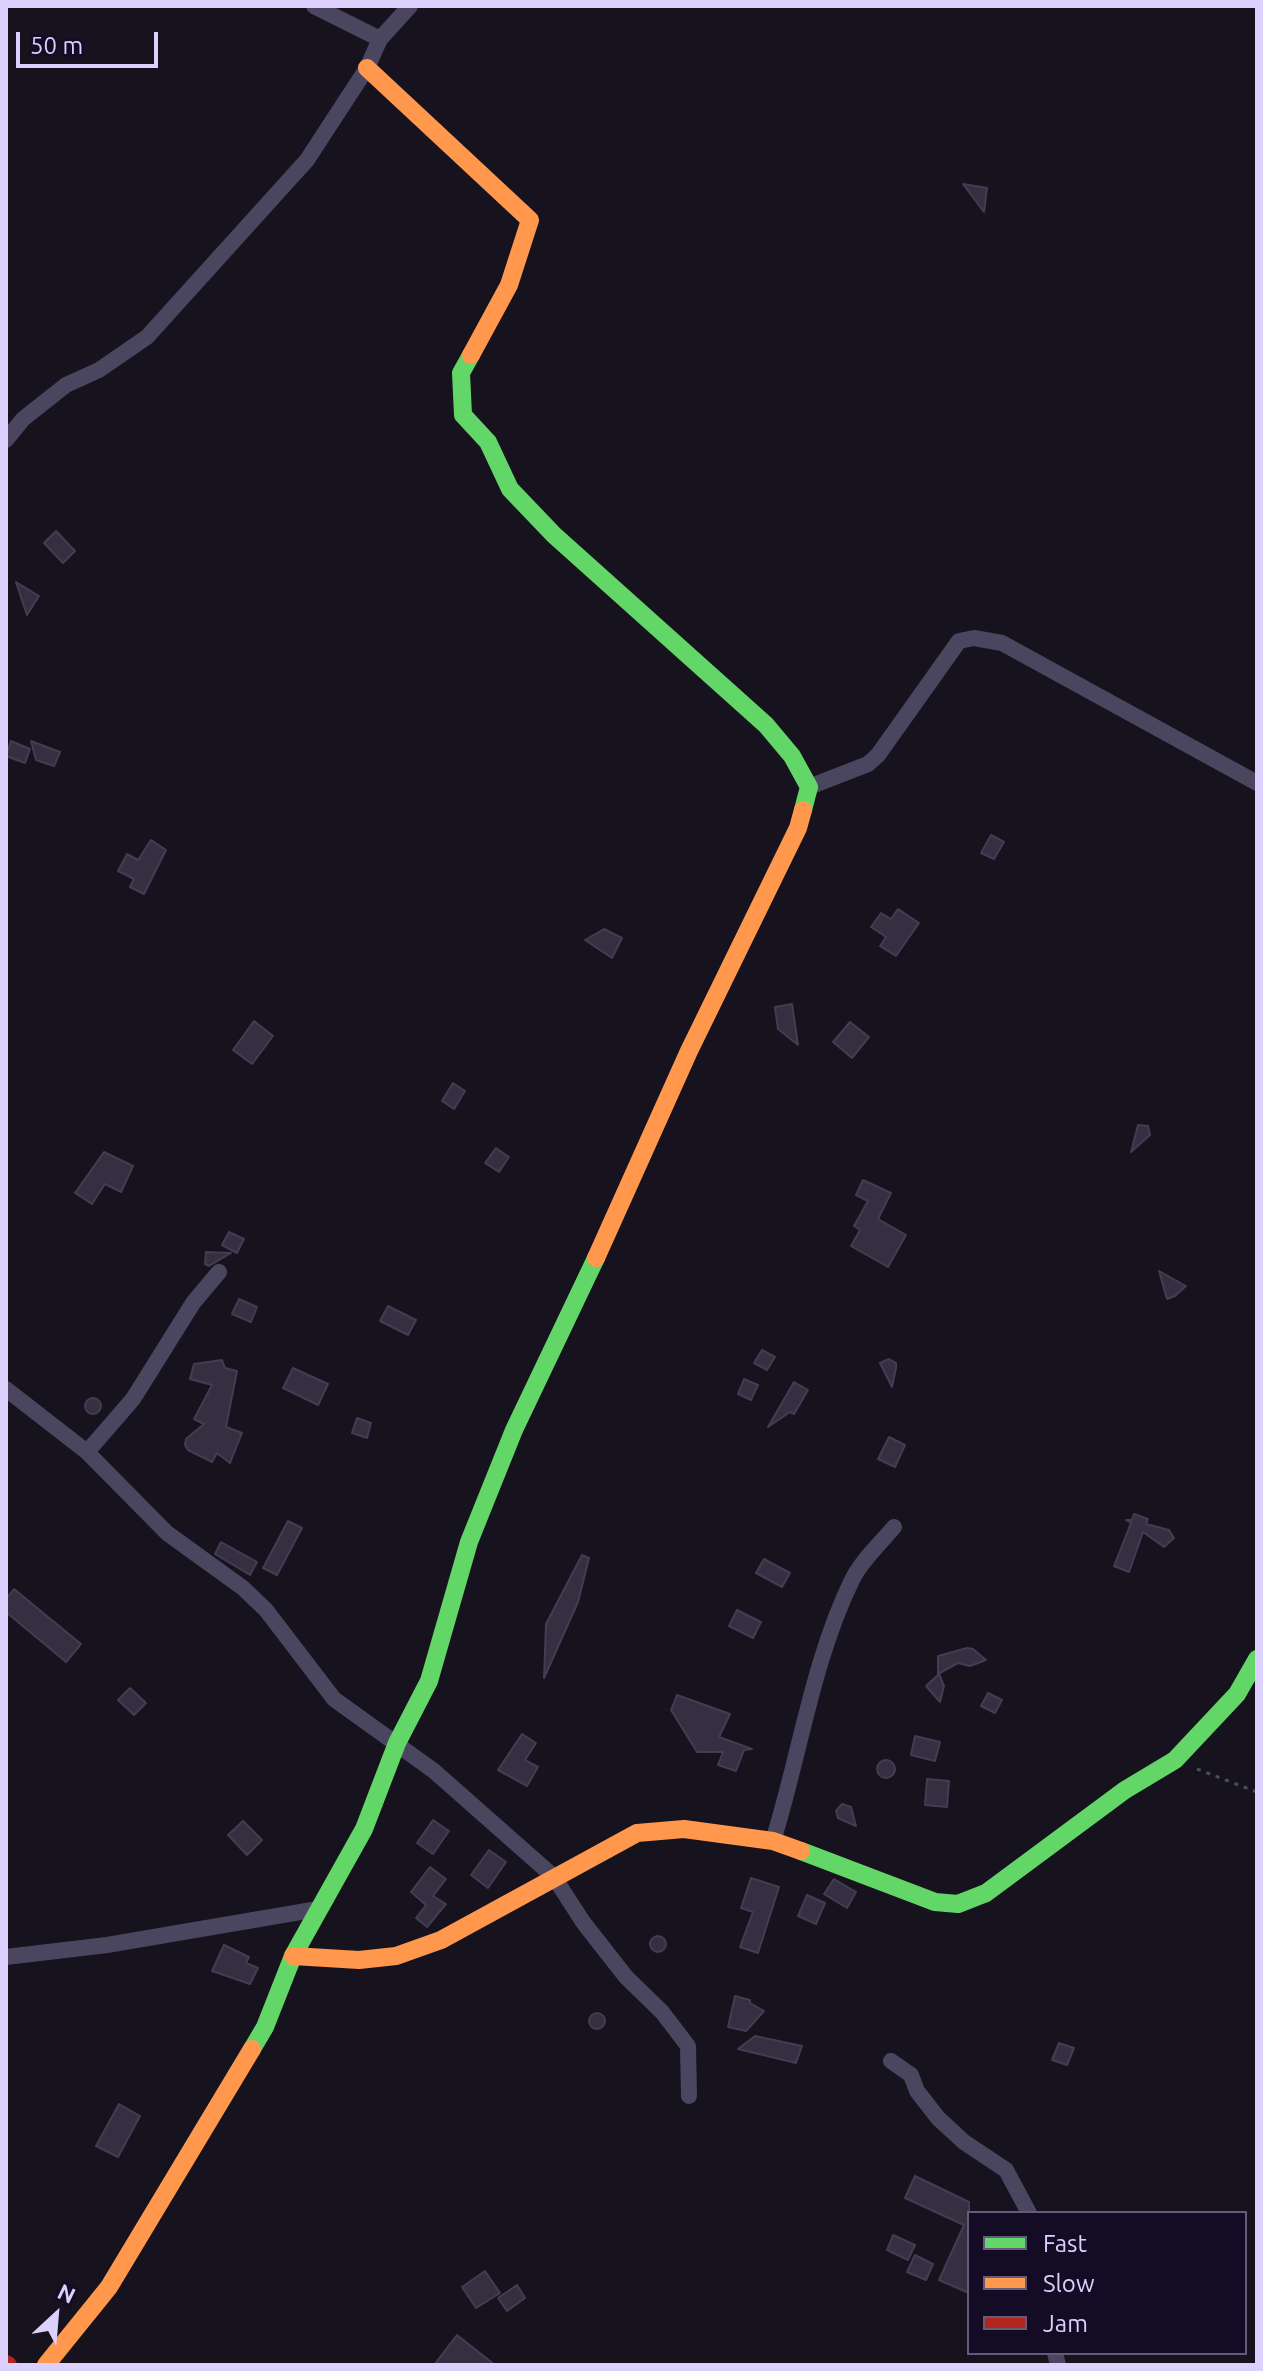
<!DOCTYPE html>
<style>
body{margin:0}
#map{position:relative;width:1263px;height:2371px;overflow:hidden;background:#16121e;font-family:Ubuntu,sans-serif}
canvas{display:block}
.frame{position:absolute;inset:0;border:8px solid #dcd0ff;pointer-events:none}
.legend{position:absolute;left:967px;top:2211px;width:280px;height:144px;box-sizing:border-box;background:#140c24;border:2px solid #645a7c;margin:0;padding:10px 14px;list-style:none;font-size:24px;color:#dcd0ff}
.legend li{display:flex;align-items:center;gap:16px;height:40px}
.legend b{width:40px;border:2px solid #645a7c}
.north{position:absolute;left:16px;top:2275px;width:80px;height:80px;-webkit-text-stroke:6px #140c24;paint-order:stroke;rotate:26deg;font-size:22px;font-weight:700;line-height:32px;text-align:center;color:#dcd0ff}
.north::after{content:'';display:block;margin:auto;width:28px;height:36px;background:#dcd0ff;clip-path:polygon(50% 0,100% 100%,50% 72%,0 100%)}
.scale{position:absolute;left:16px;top:32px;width:142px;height:36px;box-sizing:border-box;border:4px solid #dcd0ff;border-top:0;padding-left:10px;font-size:24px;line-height:28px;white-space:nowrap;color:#dcd0ff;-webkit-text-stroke:6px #140c24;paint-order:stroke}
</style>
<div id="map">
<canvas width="1263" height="2371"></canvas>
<div class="frame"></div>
<ul class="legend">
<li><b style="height:10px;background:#63d668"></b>Fast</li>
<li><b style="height:10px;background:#ff974d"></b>Slow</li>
<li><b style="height:10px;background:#b3261e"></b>Jam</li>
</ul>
<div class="north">N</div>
<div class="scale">50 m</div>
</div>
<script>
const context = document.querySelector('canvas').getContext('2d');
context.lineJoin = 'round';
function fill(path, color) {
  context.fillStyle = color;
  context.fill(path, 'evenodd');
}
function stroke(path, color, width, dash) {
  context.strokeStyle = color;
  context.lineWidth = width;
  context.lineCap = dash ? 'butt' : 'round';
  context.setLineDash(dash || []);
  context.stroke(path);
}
const building = new Path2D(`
 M963,184L987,188L984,212Z
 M56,531L75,551L63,563L44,543Z
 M16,582L39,596L27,615Z
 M11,741L30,749L25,763L6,756Z
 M31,741L60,752L54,766L36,760Z
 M991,835L1004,842L994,859L981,853Z
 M151,840L166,850L144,894L130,887L134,879L118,871L127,854L138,860Z
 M898,909L919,923L896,956L880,946L886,937L871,927L881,913L891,919Z
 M604,929L622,938L612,958L585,940Z
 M792,1004L798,1045L778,1029L775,1007Z
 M254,1021L273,1036L252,1064L233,1050Z
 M850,1022L869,1037L852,1058L833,1042Z
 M453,1083L465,1091L454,1109L442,1101Z
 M1138,1125L1148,1126L1150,1135L1131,1152Z
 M496,1148L509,1157L499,1172L485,1163Z
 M104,1152L133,1166L121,1192L105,1184L92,1204L75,1193Z
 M863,1180L891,1193L878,1219L906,1235L888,1267L851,1246L860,1230L854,1226L868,1201L856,1195Z
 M229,1232L244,1239L237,1253L222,1245Z
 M206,1252L231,1253L209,1266L205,1264Z
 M1159,1271L1186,1286L1175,1296L1167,1299Z
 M239,1299L257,1307L251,1322L232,1314Z
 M388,1306L416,1320L408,1335L380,1321Z
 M762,1350L775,1357L767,1370L754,1363Z
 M889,1359L896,1363V1368L892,1387L880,1363Z
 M222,1360L225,1368L237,1371L226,1427L242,1433L230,1463L217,1453L212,1462L188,1450L185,1445L186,1439L204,1424L194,1419L212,1385L190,1379L194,1364Z
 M293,1368L328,1384L318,1405L283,1388Z
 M744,1379L758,1385L751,1400L738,1394Z
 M794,1382L808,1390L794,1414L790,1412L768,1427Z
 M85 1406a8 8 0 1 1 16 0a8 8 0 1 1-16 0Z
 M357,1418L371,1423L367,1438L352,1433Z
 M889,1437L905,1445L895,1467L878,1459Z
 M1134,1514L1148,1519L1146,1524L1169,1530L1174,1538L1164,1547L1143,1532L1129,1572L1114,1566L1131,1523L1126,1520H1132Z
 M288,1521L302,1528L277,1575L263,1568Z
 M221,1542L257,1562L250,1575L215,1554Z
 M582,1555L589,1558L578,1602L544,1678L546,1624Z
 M764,1559L790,1573L782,1587L756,1573Z
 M14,1589L81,1644L66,1662L6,1612V1599Z
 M737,1610L761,1622L753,1638L729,1626Z
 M967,1648L973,1649L986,1660L970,1666L958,1663L938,1674V1656Z
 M939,1674L944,1686L940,1702L926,1686Z
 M130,1688L146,1703L134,1715L118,1700Z
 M988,1693L1002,1700L995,1713L981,1706Z
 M677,1695L730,1714L719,1737L752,1749L744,1750L736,1771L718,1765L723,1752H697L671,1710Z
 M522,1734L536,1743L525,1760L538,1767L527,1786L498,1770Z
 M915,1736L940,1742L935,1761L911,1755Z
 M877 1769a9 9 0 1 1 18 0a9 9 0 1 1-18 0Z
 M927,1779L949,1781L947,1807L925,1805Z
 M842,1804L851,1807L856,1826L838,1818L836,1811Z
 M433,1820L449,1831L433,1854L417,1843Z
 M243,1821L262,1840L247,1855L228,1835Z
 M489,1850L506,1862L488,1888L471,1875Z
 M430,1867L446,1879L433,1896L446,1904L427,1927L416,1918L426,1905L411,1892Z
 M751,1878L779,1887L758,1953L740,1947L753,1912L741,1908Z
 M834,1879L856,1892L847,1908L824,1894Z
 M807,1895L825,1903L816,1924L798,1916Z
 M650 1944a8 8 0 1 1 16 0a8 8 0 1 1-16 0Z
 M224,1945L249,1957L246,1963L258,1968L250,1984L212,1971Z
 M735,1996L750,2000V2003L764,2011L746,2031L728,2027Z
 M589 2021a8 8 0 1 1 16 0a8 8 0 1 1-16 0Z
 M755,2036L802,2046L796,2063L738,2049Z
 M1059,2043L1074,2048L1067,2065L1052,2060Z
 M119,2104L140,2116L118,2157L96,2146Z
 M915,2176L969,2202V2293L939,2280L964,2225L905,2198Z
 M893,2235L915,2245L908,2260L887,2250Z
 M915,2255L933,2264L926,2280L907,2272Z
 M485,2271L500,2293L476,2308L462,2287Z
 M517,2285L525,2298L507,2311L498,2298Z
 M457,2335L495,2365H434Z`);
const path = new Path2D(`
 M1197,1769L1257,1792`);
const street = new Path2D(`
 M314,6L380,39
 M6,440L23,419L66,385L99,370L147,337L307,160L367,68L380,39L410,6
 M809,787L868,764L878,755L959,641L974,638L1002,643L1257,783
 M6,1389L87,1452L167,1533L243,1588L266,1610L334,1699L434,1771L554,1877L583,1922L626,1977L662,2012L688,2046L689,2096
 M87,1452L133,1399L193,1303L219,1272
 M773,1841C800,1755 812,1662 852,1580C861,1561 880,1544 894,1527
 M6,1957L107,1945L318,1909
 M891,2061L911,2075L917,2091L938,2118L964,2142L1006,2170L1029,2213
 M1055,2353L1058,2365`);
const fast = new Path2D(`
 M471,355L461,373L463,415L488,442L510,489L554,535L766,725L792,756L809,787L803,810
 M801,1851L935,1902L958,1904L986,1893L1125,1790L1175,1760L1237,1694L1257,1659
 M252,2049L265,2027L293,1956L364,1829L397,1743L429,1681L469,1542L514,1430L596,1258`);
const slow = new Path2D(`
 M367,68L530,220L509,285L471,355
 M596,1258L689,1051L798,828L803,810
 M293,1956L359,1960L396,1956L441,1940L637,1833L684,1829L773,1841L801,1851
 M46,2365L109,2287L252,2049`);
const jam = new Path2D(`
 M6,2364L8,2365`);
fill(building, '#353041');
stroke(building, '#433c53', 2);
stroke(path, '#455062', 3, [4, 6]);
stroke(street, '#4b4660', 16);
stroke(fast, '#63d668', 18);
stroke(slow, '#ff974d', 18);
stroke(jam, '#b3261e', 18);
</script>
